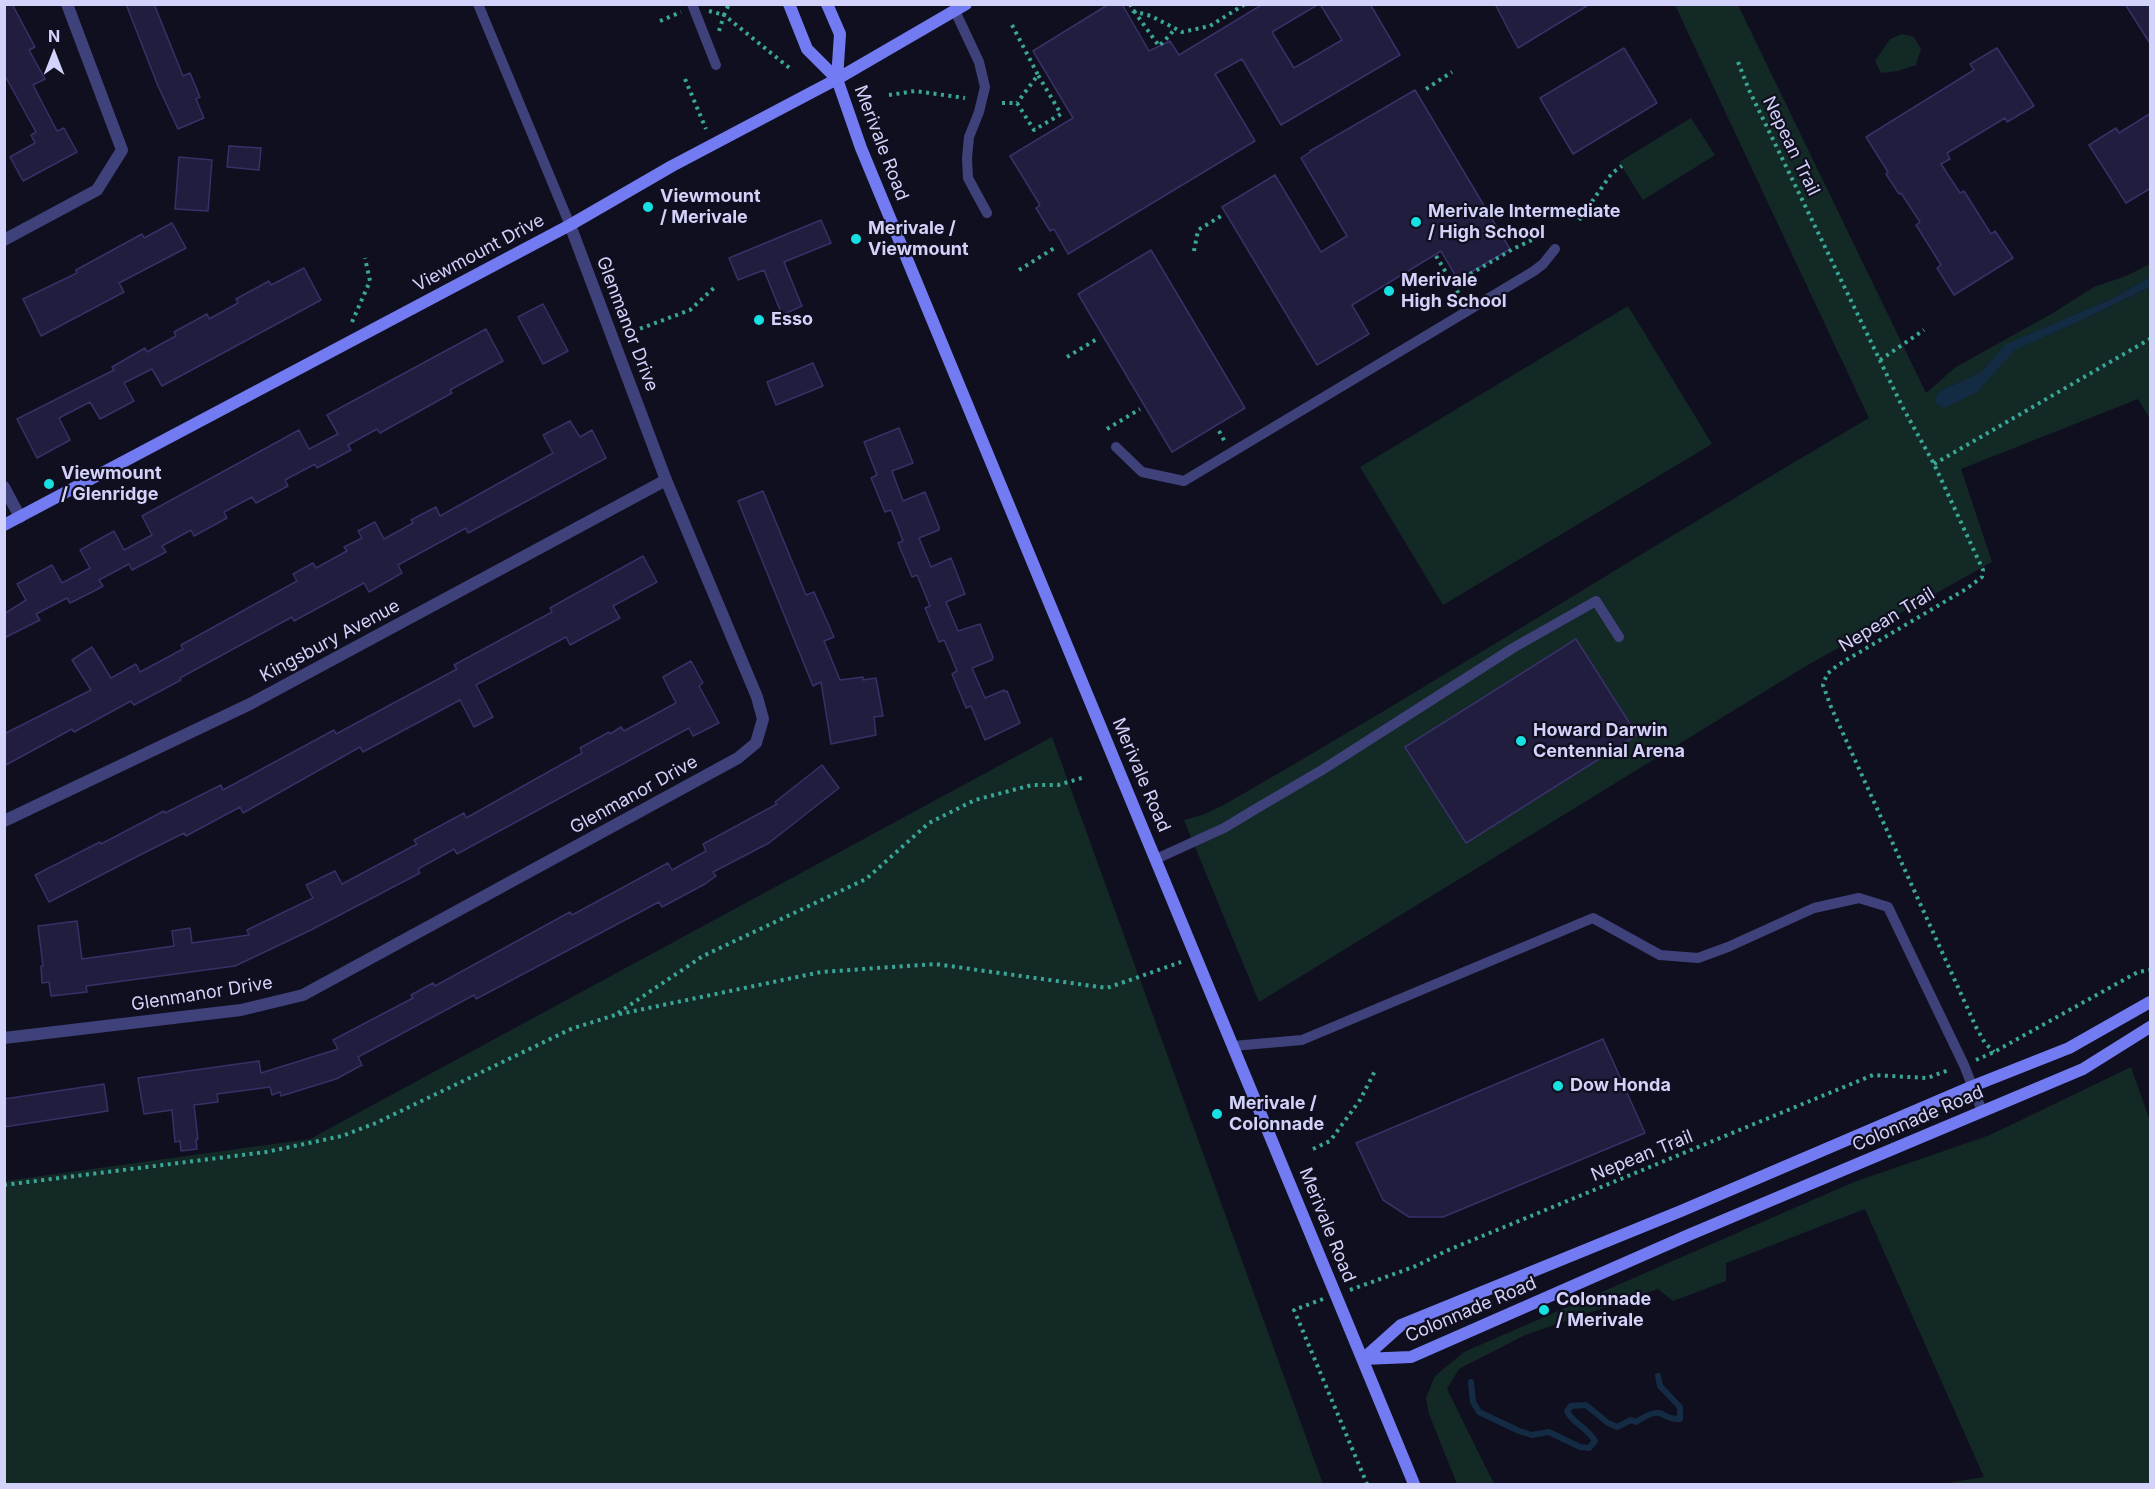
<!DOCTYPE html>
<style>
body{margin:0}
#map{position:relative;width:2155px;height:1489px;overflow:hidden;background:#100f1f;font-family:Inter,sans-serif}
canvas{display:block}
.frame{position:absolute;inset:0;border:6px solid #d3d2fa;pointer-events:none}
.north{position:absolute;left:24px;top:24px;width:60px;height:60px;-webkit-text-stroke:4px #100f1f;paint-order:stroke;rotate:0deg;font-size:16px;font-weight:700;line-height:24px;text-align:center;color:#d3d2fa}
.north::after{content:'';display:block;margin:auto;width:21px;height:27px;background:#d3d2fa;clip-path:polygon(50% 0,100% 100%,50% 72%,0 100%)}
</style>
<div id="map">
<canvas width="2155" height="1489"></canvas>
<div class="frame"></div>
<div class="north">N</div>
</div>
<script>
const context = document.querySelector('canvas').getContext('2d');
context.lineJoin = 'round';
function fill(path, color) {
  context.fillStyle = color;
  context.fill(path, 'evenodd');
}
function stroke(path, color, width, dash) {
  context.strokeStyle = color;
  context.lineWidth = width;
  context.lineCap = dash ? 'butt' : 'round';
  context.setLineDash(dash || []);
  context.stroke(path);
}
function write(font, color, halo, rows, align = 'center') {
  context.font = font + ' Inter,sans-serif';
  context.lineWidth = 4.5;
  context.setLineDash([]);
  context.textBaseline = 'middle';
  context.strokeStyle = halo;
  context.fillStyle = color;
  for (const [text, x, y, turn = 0] of rows) {
    context.save();
    context.translate(x, y);
    context.rotate((+turn || 0) * Math.PI / 180);
    context.textAlign = isNaN(turn) ? turn : align;
    if (halo) context.strokeText(text, 0, 0);
    context.fillText(text, 0, 0);
    context.restore();
  }
}
const green = new Path2D(`
 M1675,5H1738L1926,393L1956,367L2053,313L2094,287L2126,276L2150,264V277L2111,299L2007,344L1981,372L1938,392L1983,385L2014,350L2091,316L2150,287V419L2138,399L1961,469L1992,562L1806,666L1259,1002L1184,820L1202,815L1222,806C1440,681 1652,545 1869,418Z
 M1902,34L1914,37L1921,49L1916,65L1898,71L1881,73L1875,61L1890,39Z
 M1691,118L1715,155L1643,200L1619,162Z
 M1628,306L1712,444L1443,605L1360,467Z
 M1052,737L1323,1484H5V1181L310,1139Z
 M2131,1067L2150,1121V1484H1943L1984,1477L1865,1209L1726,1263V1281L1673,1301L1658,1289L1525,1335L1459,1369L1447,1389L1494,1484H1457L1429,1414L1426,1398L1435,1376L1464,1352L1854,1182L1990,1135Z`);
const water = new Path2D(`
 M2150,277V287L2091,316L2015,350L1977,392L1944,408L1935,402L1938,392L1981,372L2006,344L2111,299Z`);
const stream = new Path2D(`
 M1471,1382L1473,1402L1479,1412L1519,1431L1532,1435L1549,1432L1580,1447L1589,1448L1595,1441C1586,1426 1573,1424 1567,1411L1571,1406L1586,1405L1608,1423L1617,1427L1631,1420L1636,1422C1667,1402 1659,1421 1680,1419V1407L1660,1386L1658,1376`);
const building = new Path2D(`
 M4,4H12L35,47L29,50L45,79L33,85L57,131L64,128L77,152L23,181L10,157L35,143L31,135L36,132L4,74Z
 M126,4H154L183,76L190,73L200,97L196,99L204,118L178,129L158,86Z
 M1109,4H1122L1149,51L1170,41L1179,55L1263,4H1319L1272,32L1294,68L1342,40L1320,4H1370L1400,55L1281,125L1242,59L1215,74L1255,141L1068,254L1054,229L1050,231L1036,208L1040,205L1010,156L1073,118L1033,51Z
 M1495,4H1590L1518,48Z
 M2125,4H2151V45Z
 M1624,48L1657,103L1573,154L1540,98Z
 M1997,48L2034,106L2007,122L2005,118L1947,153L1950,159L1941,164L1960,193L1964,191L1991,234L1995,231L2013,258L1954,295L1937,268L1941,265L1916,225L1920,222L1901,193L1899,194L1886,174L1888,172L1866,137L1974,70L1970,64Z
 M1415,90L1510,249L1458,280L1441,251L1352,305L1369,334L1317,365L1222,207L1275,175L1321,252L1347,236L1301,158L1310,152V151Z
 M2151,113V188L2126,203L2089,145L2116,128L2119,133Z
 M229,146L261,148L259,170L227,167Z
 M179,157L212,160L208,211L175,209Z
 M821,220L831,243L784,262L802,306L782,315L764,270L738,280L729,258Z
 M172,223L186,248L119,283L124,292L41,336L23,299L77,273L76,270L142,234L144,238Z
 M1151,250L1245,408L1172,452L1078,294Z
 M304,268L321,300L162,386L152,369L124,383L134,401L100,419L90,402L59,418L70,440L37,458L17,419L114,370L112,367L145,348L147,352L161,344L176,336L174,332L207,314L209,319L238,303L236,299L269,281L271,285Z
 M543,304L568,351L543,364L518,317Z
 M486,329L503,361L450,390L452,393L380,433L377,429L348,445L351,450L317,468L315,464L285,480L288,486L256,503L252,497L224,512L227,518L194,536L191,530L162,546L166,552L132,570L129,564L99,580L103,586L96,590L70,603L67,598L36,614L40,620L4,638V614L26,600L17,584L52,565L62,583L90,568L80,550L114,531L124,550L152,535L142,516L299,430L309,449L338,434L327,415Z
 M813,363L823,386L776,405L767,382Z
 M570,421L580,437L592,430L606,458L468,533L466,528L398,565L402,573L369,592L364,583L294,621L292,617L180,678L181,680L134,705L131,701L74,732L72,729L4,766V734L91,690L72,660L92,647L111,678L136,664L140,672L183,649L181,645L297,581L293,574L313,563L316,568L347,551L344,547L362,538L358,531L375,522L384,539L413,523L411,520L436,507L440,516L553,453L543,435Z
 M899,428L913,463L892,471L903,501L925,492L939,527V530L919,538L931,567L951,558L965,594L946,602L958,631L980,624L993,657L992,660L972,668L985,698L1004,690L1005,692L1007,691L1020,723L985,740L971,706L966,708L952,674L957,671L951,656L944,640L939,642L925,608L930,606L917,575L912,577L898,543L903,541L897,525L891,510L885,512L871,478L877,475L864,442Z
 M763,491L806,595L814,592L834,637L824,641L840,680L863,677V680L876,678L883,716L874,717L876,735L831,744L821,682L813,686L738,501Z
 M643,556L657,582L613,606L620,618L570,645L566,637L476,685L493,717L474,727L460,700L363,752L360,747L243,813L240,807L186,836L184,833L138,856L49,902L35,875L100,842L101,844L164,811L165,813L221,785L223,790L334,730L336,734L457,669L454,665L552,612L550,608Z
 M1576,639L1637,735L1466,843L1405,747Z
 M691,661L703,683L699,686L719,723L693,736L689,728L457,854L454,849L418,869L420,873L311,930L235,966L86,986L87,992L51,996L49,982L42,983L41,966H43L38,926L77,921L82,959L174,946L172,931L190,928L192,943L249,935L247,930L313,898L306,885L335,871L342,884L417,844L414,840L464,813L466,818L582,753L580,748L609,732L610,734L621,727L624,731L676,703L663,677Z
 M822,765L839,788L769,843L713,872L716,876L705,884L662,907L659,902L476,999L474,995L358,1057L362,1065L336,1079L281,1096L280,1092L272,1095L270,1087L217,1094L218,1102L194,1105L198,1139H196L197,1149L181,1151L180,1141L175,1142L172,1110L144,1114L138,1078L259,1061L261,1073L338,1049L333,1040L413,998L411,995L433,983L435,986L570,912L572,915L668,863L672,870L706,851L703,844L777,804L775,802Z
 M1603,1039L1645,1133L1443,1217H1409L1383,1200L1356,1143Z
 M104,1084L108,1111L4,1127V1099Z`);
const path = new Path2D(`
 M1130,4L1133,11L1151,16L1182,32L1210,26L1245,4
 M709,11L724,15L729,4
 M1134,11L1159,46L1170,35L1175,28
 M660,21L681,12
 M1012,25L1038,75L1017,103
 M719,31L724,15L792,70
 M1738,62L1749,90L1902,406L1934,464L1983,570L1982,577L1966,589L1838,665L1827,674L1823,685L1831,707L1976,1027L1985,1043L1994,1052
 M685,79L706,129
 M1426,89L1452,72
 M889,95L915,91L965,98
 M1002,103H1017L1034,130L1061,114L1038,75
 M1579,220L1612,173L1622,166
 M1194,251L1198,230L1221,216
 M1436,256L1453,284L1513,249L1534,239
 M1019,270L1056,247
 M1453,284L1462,299
 M352,322L370,281L365,258
 M626,334L690,310L716,286
 M1067,357L1097,339
 M1880,360L1924,330
 M1107,429L1140,409
 M1219,431L1225,442
 M1934,464L2150,339
 M618,1013L703,956L866,879L929,823L975,800L1032,785H1058L1085,777
 M1976,1060L1994,1052L2138,972L2150,970
 M1313,1149L1330,1141L1360,1100L1376,1069
 M4,1185L266,1152L342,1136L376,1123L571,1029L615,1015L821,972L935,964L1107,988L1181,962
 M1350,1290L1416,1266L1446,1251L1873,1075L1927,1078L1949,1070
 M1323,1299L1294,1310L1367,1484`);
const lane = new Path2D(`
 M478,4L570,225
 M692,4L716,65
 M955,11L979,62L985,87L979,112L969,137L967,158L968,178L987,213
 M1116,447L1142,472L1184,481L1534,271L1543,264L1555,249
 M1156,859L1224,828L1259,807L1322,770L1513,648L1596,601L1619,637
 M1233,1046L1302,1040L1593,918L1660,955L1698,958L1728,947L1814,908L1859,898L1888,907L1964,1065L1982,1111`);
const street = new Path2D(`
 M4,240L97,190L122,150L67,4
 M4,487L20,517
 M4,821L250,704L666,480
 M4,1038L241,1010L303,995L738,758L756,743L763,719L757,697L666,480L570,225`);
const secondary = new Path2D(`
 M789,4L807,49L837,79
 M827,4L840,34L837,79L861,148L1414,1484
 M4,525L570,225L672,166L837,79L966,4
 M1363,1359L1401,1325L1681,1211L1973,1086L2069,1048L2150,1002
 M1363,1359L1411,1357L1691,1234L2083,1069L2150,1027`);
const markers = [
 [648,207,6,"#17e0e2"],
 [1416,222,6,"#17e0e2"],
 [856,239,6,"#17e0e2"],
 [1389,291,6,"#17e0e2"],
 [759,320,6,"#17e0e2"],
 [49,484,6,"#17e0e2"],
 [1521,741,6,"#17e0e2"],
 [1558,1086,6,"#17e0e2"],
 [1217,1114,6,"#17e0e2"],
 [1544,1310,6,"#17e0e2"]
];
const streetNames = [
 ["Merivale Road",881,143,69],
 ["Nepean Trail",1791,146,64],
 ["Viewmount Drive",479,253,-28],
 ["Glenmanor Drive",627,324,69],
 ["Nepean Trail",1887,620,-31],
 ["Kingsbury Avenue",330,641,-28],
 ["Merivale Road",1141,775,67],
 ["Glenmanor Drive",634,795,-29],
 ["Glenmanor Drive",202,994,-9],
 ["Colonnade Road",1918,1119,-23],
 ["Nepean Trail",1642,1156,-22],
 ["Merivale Road",1327,1225,68],
 ["Colonnade Road",1471,1310,-23]
];
const poiNames = [
 ["Viewmount",660,197],
 ["/ Merivale",660,218],
 ["Merivale Intermediate",1428,212],
 ["/ High School",1428,233],
 ["Merivale /",868,229],
 ["Viewmount",868,250],
 ["Merivale",1401,281],
 ["High School",1401,302],
 ["Esso",771,320],
 ["Viewmount",61,474],
 ["/ Glenridge",61,495],
 ["Howard Darwin",1533,731],
 ["Centennial Arena",1533,752],
 ["Dow Honda",1570,1086],
 ["Merivale /",1229,1104],
 ["Colonnade",1229,1125],
 ["Colonnade",1556,1300],
 ["/ Merivale",1556,1321]
];
fill(green, '#132926');
fill(water, '#142b44');
stroke(stream, '#142b44', 6);
fill(building, '#211d3e');
stroke(building, '#373168', 1.5);
stroke(path, '#3aa696', 4, [3, 4.5]);
stroke(lane, '#3f427a', 10);
stroke(street, '#3f427a', 12);
stroke(secondary, '#727bf1', 12);
for (const [x, y, r, color] of markers) {
  const dot = new Path2D();
  dot.arc(x, y, r, 0, 2 * Math.PI);
  context.fillStyle = color;
  context.fill(dot);
  stroke(dot, '#100f1f', 2);
}
write('18px', '#d3d2fa', '#100f1f', streetNames);
write('bold 18px', '#d3d2fa', '#100f1f', poiNames, 'left');
</script>
